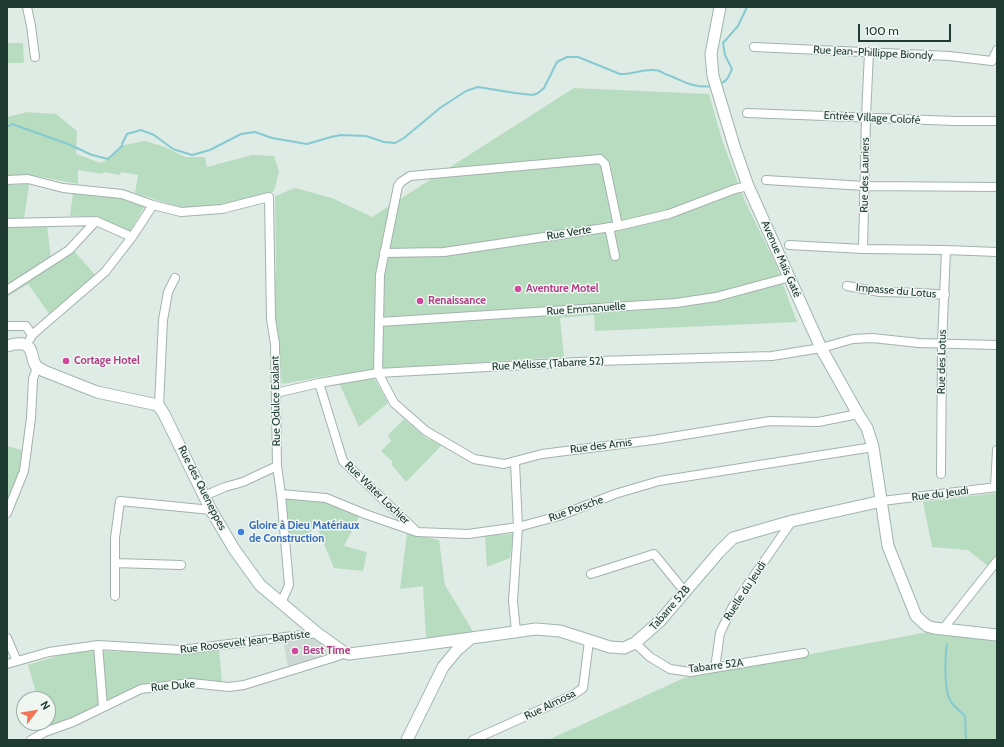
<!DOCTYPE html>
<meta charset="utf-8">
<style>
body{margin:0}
#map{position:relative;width:1004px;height:747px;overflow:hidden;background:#dfebe5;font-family:Cabin,sans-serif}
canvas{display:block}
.frame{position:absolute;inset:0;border:8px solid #203b32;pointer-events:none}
.north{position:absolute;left:16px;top:691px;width:40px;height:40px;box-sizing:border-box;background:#f0f7f3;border:1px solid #9daca6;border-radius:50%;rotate:59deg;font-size:11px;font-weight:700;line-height:16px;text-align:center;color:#203b32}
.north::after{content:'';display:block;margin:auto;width:14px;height:18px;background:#f37355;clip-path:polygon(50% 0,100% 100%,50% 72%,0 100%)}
.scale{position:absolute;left:858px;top:24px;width:93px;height:18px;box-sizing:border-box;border:2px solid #203b32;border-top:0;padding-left:5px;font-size:12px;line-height:14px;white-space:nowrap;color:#203b32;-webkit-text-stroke:3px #f0f7f3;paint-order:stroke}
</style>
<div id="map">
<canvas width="1004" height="747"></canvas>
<div class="frame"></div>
<div class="north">N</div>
<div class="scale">100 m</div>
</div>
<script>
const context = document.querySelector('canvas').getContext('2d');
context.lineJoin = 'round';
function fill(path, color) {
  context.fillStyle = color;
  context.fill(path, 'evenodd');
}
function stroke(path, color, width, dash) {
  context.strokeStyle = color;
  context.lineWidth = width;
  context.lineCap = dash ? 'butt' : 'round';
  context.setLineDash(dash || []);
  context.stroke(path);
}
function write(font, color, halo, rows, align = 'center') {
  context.font = font + ' Cabin,sans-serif';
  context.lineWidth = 3;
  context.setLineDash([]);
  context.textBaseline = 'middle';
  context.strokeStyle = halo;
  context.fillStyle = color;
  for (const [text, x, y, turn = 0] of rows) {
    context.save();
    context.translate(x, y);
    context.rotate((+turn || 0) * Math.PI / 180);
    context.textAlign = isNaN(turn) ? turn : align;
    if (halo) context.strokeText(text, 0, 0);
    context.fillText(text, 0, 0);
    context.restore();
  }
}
const built = new Path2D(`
 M319,637L329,645L328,655L288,666L283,641Z`);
const green = new Path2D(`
 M7,43H23L24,63H7Z
 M574,88L709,94L722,140L745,201L776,265L797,322L595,331L594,315L560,318L564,357L438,365L332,375L282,384L274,311L276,264L275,196L295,188L332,198L372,217Z
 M27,112L56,114L77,131L76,154L101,163L112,157L124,145L145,141L165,147L185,157H205L207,167L252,155L274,156L279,172L274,191L229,205L182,208L135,193L138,175L121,172L120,175L103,172V174L78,170V184L36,176L7,178V117Z
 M29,184L24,219L7,218V185Z
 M73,193L114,196L146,204L128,234C107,223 95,214 70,216Z
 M47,225L52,267L73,250L97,277L77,291L50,315L28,284L7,297V226Z
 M374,378L388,403L359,427L339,383Z
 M404,419L426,438L442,445L406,482L391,464L393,462L381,451L391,441L388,435Z
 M7,446L22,450L21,469L7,502Z
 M997,493V555L988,566L968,550L932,547L923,502Z
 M285,497L325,501L360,515L344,546L367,552L363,571L334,568L317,527L300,540L288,544Z
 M407,533L439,540L445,585L474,633L426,638L423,586L400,589Z
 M513,534L510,558L487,567L485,536Z
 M928,632L997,639V740H548L684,678Z
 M219,650L222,681H191L140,686L105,702L103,651L182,654Z
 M95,651L100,705L61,724L46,728L45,723H48V699H38L28,665L67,653Z`);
const stream = new Path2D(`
 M719,84C727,82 729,76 732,69L725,55L723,43L738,26L747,7
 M7,127L12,124L68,144L92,155L108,159L122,146V144L127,134L141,130L154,135L173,149L192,155L210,150L241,134L255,132L272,138L307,144L331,137L341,135L366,136L384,142L395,143L404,138L440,108L466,91L478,87L515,93L533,95L538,93L544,88L557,62L567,57H578L620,74C631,75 642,69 654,70C657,70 662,72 665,74C683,80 692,89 713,86
 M947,644C945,657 944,689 950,700C953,706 960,711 965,716L966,740`);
const street = new Path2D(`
 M27,7L31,26L35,57
 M754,47L949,56L992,61L997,50
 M747,113L955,121H997
 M7,180L28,179L63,188L122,194L153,205L181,212L222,209L269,197L271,319L275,344L277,466L281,494L289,585L281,603
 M766,180L865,186L997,187
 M7,223L96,221L132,237
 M618,226L605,164L600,159L410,176L401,182L398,186L380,275L378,373L394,403L426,431L474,459L504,464L542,454L653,440L770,421L818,422L858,414
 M609,227L615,256
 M789,245L863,249L946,250L997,252
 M863,249L866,117L869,52
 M384,253L444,252L618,226L669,214L735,189L748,186
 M847,286L880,292L924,293L945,295
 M7,290L69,250L96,221
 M379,322L676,303L716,297L790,277
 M7,326H26L32,335L30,339
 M32,335L105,272L132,237L153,205
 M319,383L343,461L415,530
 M276,393L319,383L378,373L597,361L772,356L821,348L853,339L872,338L919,343L997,345
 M159,406L163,320L168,292L175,278
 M515,462L518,527L513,601L516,631
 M941,474L942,344L946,250
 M995,487L997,450
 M281,494L326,498L365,514L417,532L468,534L518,527L559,516L615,494L659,481L873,447
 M204,496L225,487L243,482L277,466
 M882,501L997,487
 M7,513L24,471L31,418L33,379L37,367
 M115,563L181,565
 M591,574L654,554L685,592
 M115,596V538L120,501L211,510
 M943,629L997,561
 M7,638L17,661
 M635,643L650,657L670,669L690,672L804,653
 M98,645L103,707
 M7,664L49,652L98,645L181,650L317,633
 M715,668L720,633L733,606L792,521
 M31,740L45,732L73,722L141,689L191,683L229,687L244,685L335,657L345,653
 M473,740L573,695L583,688L589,641`);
const secondary = new Path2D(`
 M720,7L711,54L713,76L735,149L748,186L821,348L858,414L867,428L873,447L888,546L916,616L927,626L934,628L997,635
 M7,346C12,344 17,343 23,344C35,347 30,360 37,367L44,371L97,392L153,404L159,406L164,414L211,510L234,549L260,585L317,633L345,653L349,654L421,645L536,629L560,631L610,647L624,648L635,643L660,621L719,552L733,538L792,521L882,501
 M407,740L443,667L457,650L470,639`);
const markers = [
 [518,289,4,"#d1479c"],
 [420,301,4,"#d1479c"],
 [66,361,4,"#d1479c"],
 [241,532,4,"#3f7fe0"],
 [295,651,4,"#d1479c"]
];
const streetNames = [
 ["Rue Jean-Phillippe Biondy",873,53,3],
 ["Entrée Village Colofé",872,118,3],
 ["Rue des Lauriers",865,175,-89],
 ["Rue Verte",569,233,-9],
 ["Avenue Maïs Gaté",781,259,66],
 ["Impasse du Lotus",896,291,5],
 ["Rue Emmanuelle",586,309,-4],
 ["Rue des Lotus",942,362,-89],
 ["Rue Mélisse (Tabarre 52)",548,364,-3],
 ["Rue Odulce Exalant",276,401,-91],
 ["Rue des Amis",601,446,-7],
 ["Rue des Queneppes",202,488,63],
 ["Rue Water Lochier",377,493,44],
 ["Rue du Jeudi",940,494,-7],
 ["Rue Porsche",576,509,-20],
 ["Ruelle du Jeudi",745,591,-57],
 ["Tabarre 52B",670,608,-49],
 ["Rue Roosevelt Jean-Baptiste",245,642,-7],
 ["Tabarre 52A",716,666,-7],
 ["Rue Duke",173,686,-5],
 ["Rue Almosa",550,705,-26]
];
const hotelNames = [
 ["Aventure Motel",526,289],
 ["Renaissance",428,301],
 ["Cortage Hotel",74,361],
 ["Best Time",303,651]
];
const shopNames = [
 ["Gloire à Dieu Matériaux",249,526],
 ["de Construction",249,539]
];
fill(built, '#cddad4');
fill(green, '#b8dcbf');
stroke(stream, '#86cad1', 2);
stroke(street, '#a2b3ac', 10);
stroke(secondary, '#9eb7ac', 13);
stroke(street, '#fff', 8);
stroke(secondary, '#fff', 11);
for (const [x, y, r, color] of markers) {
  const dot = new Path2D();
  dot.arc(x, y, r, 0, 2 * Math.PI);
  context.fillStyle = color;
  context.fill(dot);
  stroke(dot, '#f0f7f3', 1.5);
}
write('11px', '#203b32', '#f0f7f3', streetNames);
write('bold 11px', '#b23c85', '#f0f7f3', hotelNames, 'left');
write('bold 11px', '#366cbe', '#f0f7f3', shopNames, 'left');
</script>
